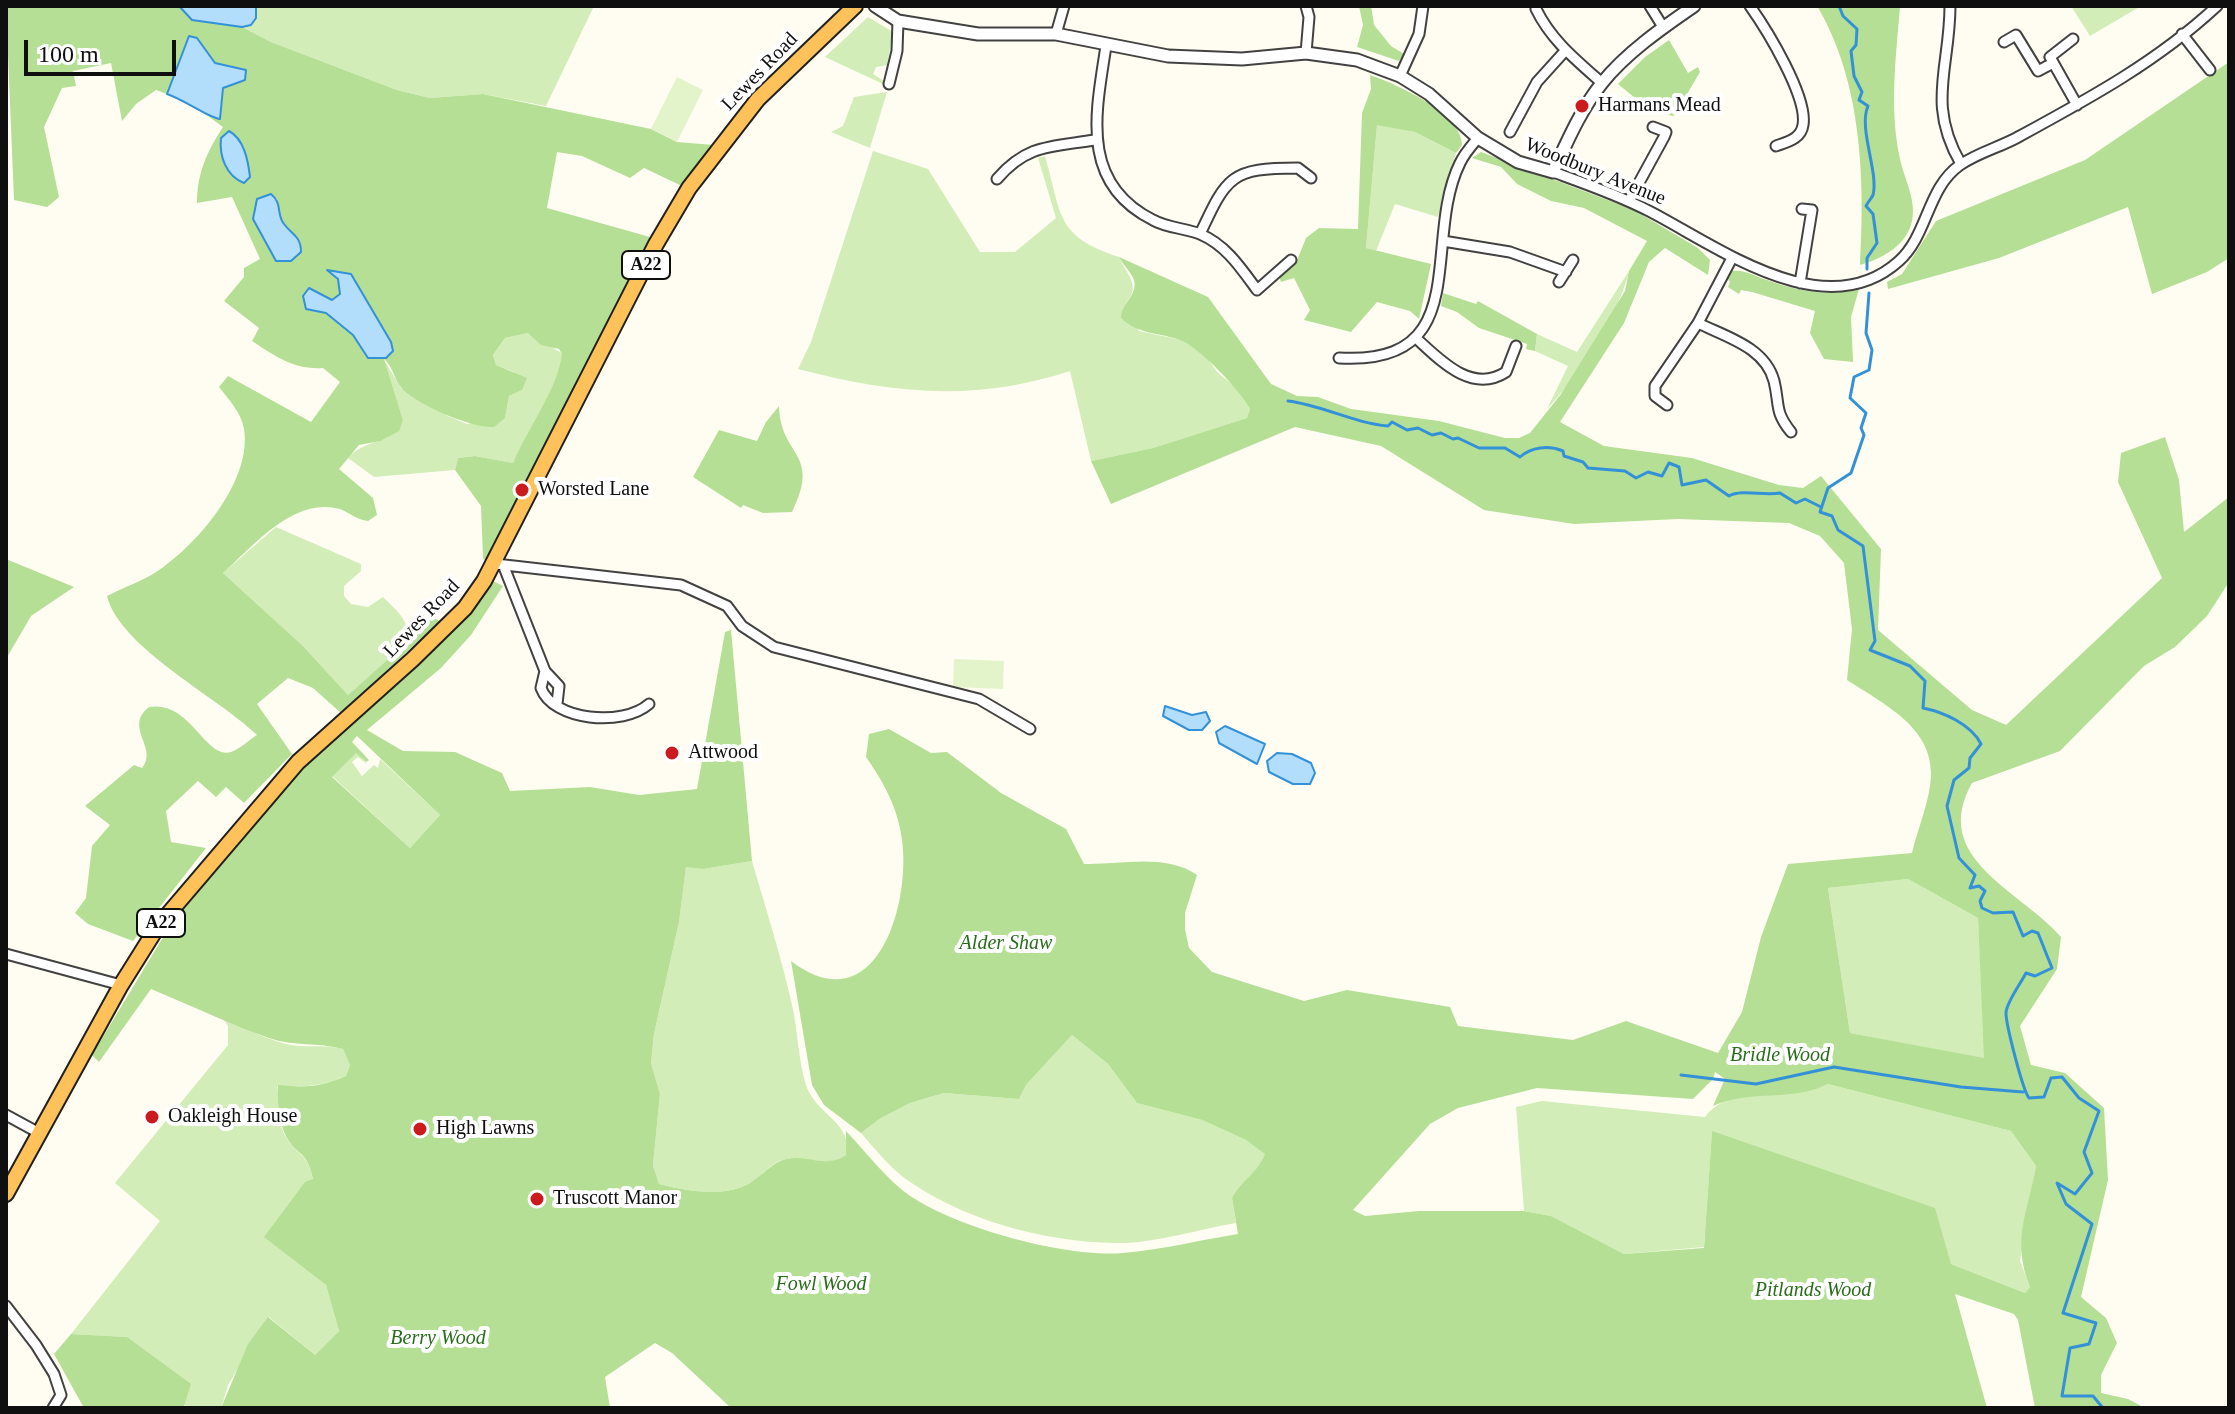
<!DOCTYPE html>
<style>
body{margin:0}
#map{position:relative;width:2235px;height:1414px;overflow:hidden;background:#fffdf2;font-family:"Times New Roman",serif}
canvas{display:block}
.frame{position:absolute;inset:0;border:8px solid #0f0f0f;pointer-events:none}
.scale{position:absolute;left:24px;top:40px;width:152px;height:36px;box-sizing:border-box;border:4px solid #0f0f0f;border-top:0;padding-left:10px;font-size:24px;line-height:28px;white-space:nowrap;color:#0f0f0f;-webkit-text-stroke:6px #fff;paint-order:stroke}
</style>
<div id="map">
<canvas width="2235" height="1414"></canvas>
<div class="frame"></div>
<div class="scale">100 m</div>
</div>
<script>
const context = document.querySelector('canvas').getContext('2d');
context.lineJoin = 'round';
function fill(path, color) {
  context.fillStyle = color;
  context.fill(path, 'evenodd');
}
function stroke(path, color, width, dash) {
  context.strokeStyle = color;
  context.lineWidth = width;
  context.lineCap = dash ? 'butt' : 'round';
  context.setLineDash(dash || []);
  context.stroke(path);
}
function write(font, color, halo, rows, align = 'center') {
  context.font = font + ' "Times New Roman",serif';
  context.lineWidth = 8;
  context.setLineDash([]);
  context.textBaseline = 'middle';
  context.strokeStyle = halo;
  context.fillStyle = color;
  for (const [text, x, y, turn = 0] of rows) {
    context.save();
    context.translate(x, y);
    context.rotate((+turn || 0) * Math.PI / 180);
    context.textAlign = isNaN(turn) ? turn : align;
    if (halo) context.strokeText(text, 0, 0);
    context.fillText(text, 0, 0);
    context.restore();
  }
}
const green = new Path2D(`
 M256,6H594L546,106L483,94L430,98L397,90L271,42L242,27L247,26L257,13Z
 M2071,6H2141L2090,36Z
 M868,17L893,32L887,65L876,67L873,74L884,81L883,84L825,57Z
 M887,92L870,148L831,132L843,126L854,97Z
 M1377,124L1415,132L1456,153L1438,217L1395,204L1376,251L1366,248Z
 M873,151L928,169L980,252H1015L1056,218L1038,158L1045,156C1062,215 1055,236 1119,257C1126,275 1142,284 1126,303L1139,331L1182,340L1206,356L1217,372L1243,393L1250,409L1247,418L1153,448L1091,461L1070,371C976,402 893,394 798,369L811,342Z
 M1629,271C1620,312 1577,378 1547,409L1568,366L1535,351L1537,334L1577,352Z
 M528,333L563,354C558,389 526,430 513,463L475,456L458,458L455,470L374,477L348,458C364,439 393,444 403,420L384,360L401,388L448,416L467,424L505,418L509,396L522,390L514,372L496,365L493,355L505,338Z
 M276,527L361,564V571L344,586V596L351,604L368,607L383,597C399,613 416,625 402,648L348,695L303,646L223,573Z
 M356,752L368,765L358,757L352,762L362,776L374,765L378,768L380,759L440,815L410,848L332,776Z
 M752,861C766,909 781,956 792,1005C798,1031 798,1059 806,1085C815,1114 854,1123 846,1155C825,1169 808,1156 786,1159C770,1162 763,1176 750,1183C723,1198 687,1191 659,1184L653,1165L660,1094L651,1063L654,1034L679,922L686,866L703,869Z
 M1908,879L1978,918L1985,1059L1850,1033L1828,888Z
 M222,1017C246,1028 273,1044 300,1046C316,1047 327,1045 343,1049L350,1065L346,1076C321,1087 304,1087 277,1086C278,1100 278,1124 286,1137C298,1158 307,1150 313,1180L265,1237L326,1285L339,1331L315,1355L269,1317L228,1385L221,1408H187L127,1337L71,1334L160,1221L115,1183L228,1045V1026Z
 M1072,1035L1108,1064L1137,1103L1202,1120L1246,1140L1266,1154C1258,1173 1241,1180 1232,1198L1236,1223C1200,1229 1152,1244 1116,1243C1044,1242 962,1220 903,1177C887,1164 874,1148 861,1133L881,1118L910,1103L944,1093L1019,1099L1026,1085Z
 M1828,1084L2011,1131L2036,1166L2020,1261L2030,1287L2025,1293L1951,1264L1712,1132L1704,1247L1624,1254L1551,1216L1524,1211L1516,1107L1542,1101L1705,1117C1732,1081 1791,1103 1828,1084Z`);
const forest = new Path2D(`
 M6,6H179L200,21L242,27L271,42L397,90L430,98L483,94L651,129L677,142L714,145L684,187L644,168L630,178L582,156L557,152L547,208L650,237L486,562L483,558L481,506L455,470L458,458L475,456L513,463C526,430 558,389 562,354L559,349L541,345L528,333L505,338L493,355L496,365L527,378L522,390L509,396L505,418L494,427C473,429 412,403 400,386C394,378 392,365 384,359L403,420L399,431L380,441L359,445L339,469L373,498L377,515L368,521C357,520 350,513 340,509C294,496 253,546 223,573L303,646L348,695L401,648L407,639L408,627L430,616L440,621L341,713L313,688L288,678L257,704L292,754L244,803L226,787L216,797L198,781L166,811L171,842L206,848L133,941L88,924L75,913L86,898L92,846L110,825L85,806L134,765L142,768C159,748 123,727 149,707C191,700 205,760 231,752C240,749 249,740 257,735C219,698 119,647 107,596C124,587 146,580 162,568C201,540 252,479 244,429C241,412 229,400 219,387L228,376L311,422L340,382L323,368C294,370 275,356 252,341L259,328L224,301L244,277V268L260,259L232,197L197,203C197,174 207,151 223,127L190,103L156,90L136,104L122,121L111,63L73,71L76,86L62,88L44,127L59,197L47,207L14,200Z
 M1359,6H1371L1374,25L1391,46L1404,54L1399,61L1357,47L1363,25Z
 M1817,6H1900C1896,58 1889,108 1900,159C1905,181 1918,203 1911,225C1904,247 1881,259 1860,265C1865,180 1862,81 1817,6Z
 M1669,40L1688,73L1698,67L1700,72L1674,116L1652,112L1618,84L1645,57Z
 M2229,62V258L2207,272L2152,294L2128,207L1999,258L1888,289L1887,282L1902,274L1936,221L2085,160Z
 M1370,75C1396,84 1462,113 1462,145L1456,153L1415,132L1377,125L1366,248L1431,264L1419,319L1410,311L1377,302L1351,332L1304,320L1310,310L1294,278L1281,282L1278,273L1296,263L1306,238L1319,228L1358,229L1362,113L1371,89Z
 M1481,152L1634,210L1698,248L1710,260L1708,275L1665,248L1649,262L1624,323L1560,422L1604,446L1692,458L1779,485L1803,488L1821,476L1881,549L1878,630L1972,710L2006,725L2162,578L2118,482L2121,453L2165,437L2179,480L2184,532L2229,497V582L2207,616L2175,647L2144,666L2060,751L1972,783C1929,859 2022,891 2061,937L2057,969L2020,1026L2031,1065L2065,1073L2104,1108L2108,1180L2081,1297L2106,1318L2117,1343L2101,1375V1393L2128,1399L2145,1408H2035L2018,1320L2014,1314L1955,1294L1987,1408H731L672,1353L655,1343L605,1377L610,1408H221L248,1344L268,1317L315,1355L339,1331L326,1285L264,1237L305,1182L313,1179C306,1147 297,1158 286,1136C280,1125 276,1097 278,1085C304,1088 321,1087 346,1076L350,1065L343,1049C318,1042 294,1047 269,1038C229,1024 190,1005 151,989L99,1062L92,1055L168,929L258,818L304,767L422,662L493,581L503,586L471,635L441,668L367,730L403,751L455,752L502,773L510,791L590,787L639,795L697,789L725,632L731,630L752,861L703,869L686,867L679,922L654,1034L651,1063L660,1094L653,1165L659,1184C687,1191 724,1198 750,1183C763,1175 771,1163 786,1159C808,1154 825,1169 846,1155V1131C864,1150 881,1172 901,1189C946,1226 1065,1258 1123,1253C1161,1250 1200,1240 1238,1234L1232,1198C1241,1180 1258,1173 1265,1154L1246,1140L1202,1120L1137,1103L1108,1064L1072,1035L1026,1085L1019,1099L944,1093L910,1103L881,1118L861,1133L824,1105L812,1085L791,961C875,1025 911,906 902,840C898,808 884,783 866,757L869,734L889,729L931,753L947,752L1001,793L1066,829L1084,864C1121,865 1165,853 1197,875L1185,913V929L1189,948L1212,972L1304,1001L1347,990L1450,1007L1458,1026L1573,1040L1626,1021L1718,1053L1742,1012L1761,937L1788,864L1912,853C1918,828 1931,798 1931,773C1931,726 1882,703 1847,680L1852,629L1844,563L1820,536L1789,523L1678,519L1574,524L1484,510L1381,446L1295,427L1111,504L1091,461L1153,448L1247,418L1250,409C1242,392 1198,346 1180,340C1158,332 1139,335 1121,318C1121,304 1138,295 1134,280C1131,272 1123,265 1119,257L1208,297L1271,384L1297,396L1318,397L1351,409L1439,421L1505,438H1519L1530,433L1561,394L1625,291L1629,271L1647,241L1584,208L1551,201L1517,184L1501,167L1472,158ZM357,736L440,815L410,848L332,777L356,753L366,762L369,760L352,742ZM1908,879L1978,918L1984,1058L1850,1033L1828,888ZM1715,1072L1725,1079L1713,1106C1749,1089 1793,1102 1828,1084L2011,1131L2036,1166C2028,1213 2011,1239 2030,1287L2025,1293L1951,1264L1935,1208L1712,1131L1704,1248L1624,1254L1551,1216L1524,1211H1419L1365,1216L1353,1210L1430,1124L1458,1108L1537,1088L1693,1099L1713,1079Z
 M1731,271C1745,269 1754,276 1767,280C1797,291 1828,297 1859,289L1851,317L1853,362L1824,359L1810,333L1815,311L1752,292L1741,290L1739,294L1728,287L1730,282L1725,275Z
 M1443,293L1476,304L1478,301L1537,334L1535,351L1526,349L1527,344L1479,328L1457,312L1441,306Z
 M779,406C780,457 822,452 792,512L763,513L743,505L741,508L693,477L719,430L757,441L766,422Z
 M6,559L74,587L31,616L6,659Z
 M71,1334L127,1337L191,1384L184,1406L187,1408H84L54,1354Z`);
const pitch = new Path2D(`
 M677,77L703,90L677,142L651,129Z
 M954,659L1004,661L1003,689L953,687Z`);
const water = new Path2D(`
 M179,6H256V18L251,25L242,27L192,20Z
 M189,36L197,38L215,63L246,70L245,80L223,88L220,119C209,118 183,99 167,94Z
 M229,131C244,139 248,160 250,177L244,183C226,176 219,156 221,138Z
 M271,194C283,204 276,214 284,224C292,235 301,236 301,252L291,261H276L253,219L257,199Z
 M327,270L351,274L391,342L393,351L386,358H368L353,335L326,313L306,309L303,296L309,288L332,300L340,294L338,279Z
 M1165,706L1192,715L1206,712L1210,721L1202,730H1189L1163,716Z
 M1225,726L1265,744L1257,764L1219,743L1216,732Z
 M1277,753L1292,754L1311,763L1315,773L1310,784H1293L1269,772L1267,761Z`);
const stream = new Path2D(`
 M1839,6L1843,16L1857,29L1856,45L1851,51L1854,76L1862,92L1859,100L1868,106C1858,128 1879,173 1873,195C1871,199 1868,202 1866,206L1873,214L1877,243L1867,258V269
 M1869,293L1866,333L1872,350L1869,370L1854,377L1850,398L1866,413L1861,428L1864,435L1851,473L1828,488L1820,512L1832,516L1838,530L1863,546L1875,641L1870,650L1910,666L1925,681L1923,708C1943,712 1971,724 1981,744L1970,758L1969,768L1954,780L1947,806L1959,858L1975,875L1970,888L1979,886L1985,891L1980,901L1982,908L1993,913L2013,912L2023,936L2032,931L2038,933L2052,968L2035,976L2026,973C2021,983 2006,1003 2006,1013C2006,1025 2023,1091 2029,1098L2044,1097L2051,1078L2062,1077L2079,1098L2099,1111L2084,1152L2092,1173L2075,1194L2057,1183L2066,1204L2092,1224L2063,1313L2096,1323L2089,1344L2070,1348L2062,1396H2093L2103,1408
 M1288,401C1322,405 1353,423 1388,426L1392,422L1407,430L1418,428L1432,435L1441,433L1453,439L1458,438L1479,448H1505L1520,457C1531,447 1549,445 1563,451L1564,456L1583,462L1588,468L1625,471L1636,478L1648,472L1662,476L1669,463L1679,467L1682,485L1706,480L1729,496C1742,489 1763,496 1780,493L1796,503L1805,499L1821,507
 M1681,1075L1756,1084L1834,1067L1961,1087L2023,1092`);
const minor = new Path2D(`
 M1306,6L1309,17L1306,53
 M1650,6L1663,27
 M1750,6C1767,30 1808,97 1803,125C1801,139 1787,142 1776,146
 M1950,6C1950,68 1926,104 1961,164
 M1536,9C1551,40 1576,60 1602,83
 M1056,34L1064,6
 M2182,34L2210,70
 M2073,39L2050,57L2077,105
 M2004,42L2016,35L2038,71L2053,63
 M1106,46C1096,112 1079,183 1153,220C1167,228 1185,228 1200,234C1226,245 1241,268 1257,290L1291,260
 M1400,76L1419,34L1423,6
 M889,84L897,51L898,21
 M1510,132L1537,82L1565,51
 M1553,172C1586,184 1618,195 1649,211C1717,246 1825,328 1899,261C1928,235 1927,188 1960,165C1979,152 2001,147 2020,136C2090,98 2158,61 2217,6
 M997,179C1027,144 1051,147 1095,140
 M1629,201L1664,137L1666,132L1653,127
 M1200,234C1227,176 1231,168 1298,168L1311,178
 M1443,241L1510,252L1566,272
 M1559,282L1573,260
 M1800,283L1812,210L1802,209
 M1698,323C1726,337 1765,347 1774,381C1780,405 1774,411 1791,432
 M1417,339C1441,361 1472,394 1506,372L1516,346
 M1339,358C1476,366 1421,242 1460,163C1464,154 1472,145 1478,138
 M1667,405L1655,396V386L1698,323L1732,258
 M496,564L681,585L727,606L742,626L774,647L979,699L1030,729
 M504,567L545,671L541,688C553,721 623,727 649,704
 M545,671L559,686L557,704
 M6,954L121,985
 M6,1115L41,1134
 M6,1306L36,1345L54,1374L61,1395L53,1408`);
const tertiary = new Path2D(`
 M875,6L898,21L978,34H1056L1168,56L1242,59L1306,53L1357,60L1400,76L1429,94L1478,138L1518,162L1553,172C1567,142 1581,109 1602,83C1626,53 1662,28 1694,6`);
const trunk = new Path2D(`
 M6,1194L121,985L158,926L298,762L413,659L465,608L484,581L656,244L689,188L758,99L855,6`);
const markers = [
 [1582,106,8,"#cb1b1f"],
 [522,490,8,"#cb1b1f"],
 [672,753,8,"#cb1b1f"],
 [152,1117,8,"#cb1b1f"],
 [420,1129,8,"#cb1b1f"],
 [537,1199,8,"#cb1b1f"]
];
const shields = [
 [646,265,48],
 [161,923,48]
];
const shieldNames = [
 ["A22",646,265],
 ["A22",161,923]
];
const streetNames = [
 ["Lewes Road",760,72,-46],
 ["Woodbury Avenue",1595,172,22],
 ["Lewes Road",422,619,-46]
];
const poiNames = [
 ["Harmans Mead",1598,106],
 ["Worsted Lane",538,490],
 ["Attwood",688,753],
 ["Oakleigh House",168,1117],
 ["High Lawns",436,1129],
 ["Truscott Manor",553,1199]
];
const parkNames = [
 ["Alder Shaw",1006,944],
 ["Bridle Wood",1780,1056],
 ["Fowl Wood",821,1285],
 ["Pitlands Wood",1813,1291],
 ["Berry Wood",438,1339]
];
fill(green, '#d2edb7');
fill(forest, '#b5df95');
fill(pitch, '#e4f4ca');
fill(water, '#b2ddfb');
stroke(water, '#3391d8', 2);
stroke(stream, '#3391d8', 3);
stroke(minor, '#424242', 13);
stroke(tertiary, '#424242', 15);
stroke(trunk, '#202020', 18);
stroke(minor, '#fff', 9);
stroke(tertiary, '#fff', 11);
stroke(trunk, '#ffc159', 14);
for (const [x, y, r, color] of markers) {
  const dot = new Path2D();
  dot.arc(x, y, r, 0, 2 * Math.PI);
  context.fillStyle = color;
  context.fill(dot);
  stroke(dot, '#fff', 3);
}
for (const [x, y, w] of shields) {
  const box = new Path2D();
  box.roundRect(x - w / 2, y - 14, w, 28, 6);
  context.fillStyle = '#fff';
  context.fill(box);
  stroke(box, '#0f0f0f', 2);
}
write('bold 18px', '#0f0f0f', null, shieldNames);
write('20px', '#0f0f0f', '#fff', streetNames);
write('20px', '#0f0f0f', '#fff', poiNames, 'left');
write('italic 20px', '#286d1a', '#fff', parkNames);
</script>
